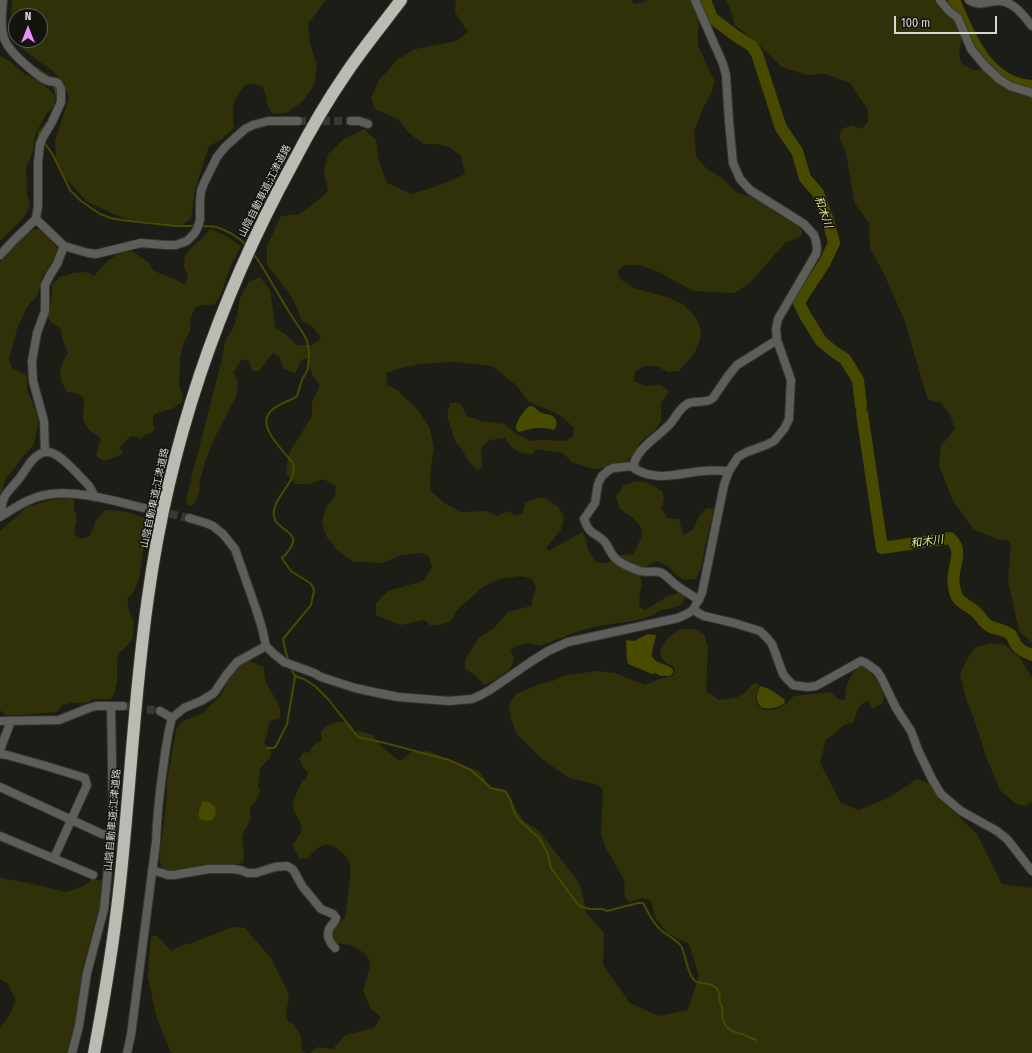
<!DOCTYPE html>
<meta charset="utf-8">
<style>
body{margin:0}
#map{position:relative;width:1032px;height:1053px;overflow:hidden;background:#1c1d17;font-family:"Fira Sans Condensed",sans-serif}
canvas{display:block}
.north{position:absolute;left:8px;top:8px;width:40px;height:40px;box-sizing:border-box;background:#13140e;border:1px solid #61625c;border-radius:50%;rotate:0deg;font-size:11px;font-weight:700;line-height:16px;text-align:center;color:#d6d6d2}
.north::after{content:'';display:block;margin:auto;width:14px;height:18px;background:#eb8dfc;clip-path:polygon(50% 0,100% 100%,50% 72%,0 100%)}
.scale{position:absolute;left:894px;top:16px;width:103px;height:18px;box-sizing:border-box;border:2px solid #d6d6d2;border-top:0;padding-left:5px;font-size:12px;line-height:14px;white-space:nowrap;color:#d6d6d2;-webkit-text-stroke:3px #13140e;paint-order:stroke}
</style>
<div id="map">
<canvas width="1032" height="1053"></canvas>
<div class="north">N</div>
<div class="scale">100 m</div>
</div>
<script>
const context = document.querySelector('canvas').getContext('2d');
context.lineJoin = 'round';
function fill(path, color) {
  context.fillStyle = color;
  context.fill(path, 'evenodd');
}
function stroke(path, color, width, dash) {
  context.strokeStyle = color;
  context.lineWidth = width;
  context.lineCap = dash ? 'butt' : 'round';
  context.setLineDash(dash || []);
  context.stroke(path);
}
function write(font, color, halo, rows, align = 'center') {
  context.font = font + ' "Fira Sans Condensed","Noto Sans JP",sans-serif';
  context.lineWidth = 3;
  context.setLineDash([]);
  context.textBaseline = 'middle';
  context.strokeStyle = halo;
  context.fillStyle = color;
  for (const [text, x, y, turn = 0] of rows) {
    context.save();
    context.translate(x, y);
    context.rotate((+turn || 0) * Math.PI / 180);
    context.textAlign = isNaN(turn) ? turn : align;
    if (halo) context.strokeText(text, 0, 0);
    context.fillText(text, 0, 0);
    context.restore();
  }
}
const green = new Path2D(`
 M12,0H326L308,24L310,44L317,65L314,86L302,102L286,113L273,114C264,104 268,98 263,87L254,84L245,85C231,103 232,107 234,128L221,140L209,146L195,189L193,207L191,219L182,225H174L126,219L109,212L86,201L59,170L56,159L55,141L69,98L64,83L54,72L26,52L17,40H40V16H16V38L15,36L11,13Z
 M456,0H631L635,4L644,2L647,0H691L699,20L698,29V45L708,68L715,81L712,92L703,108L694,132L696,156L706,168L723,179L736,192L754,198L781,216L802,227V235L796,239L786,242L751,282L734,293L693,291L659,272L640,265H625L618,271L620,279L634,288L667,297L684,305L696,318L701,330L700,340L694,354L679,371L668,372L657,366H645L635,371L634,381L645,386L661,385L669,392L661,403V421L654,431L639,443L638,448L626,463L608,468L594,469L573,463L563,453L536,449L532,454C518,454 512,449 505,438L490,440L481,447L482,467L478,471L468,461L463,451L456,443L447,416L450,403H460L467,416L481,421L504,424L515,433L531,441L543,440L565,441L573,437L574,428L564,418L556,413L529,402L517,386L492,366L454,362L421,364L401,368L387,373L386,384L397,390L418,410L430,428L434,449L431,466L430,490L444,503L461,512L486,511L497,516L509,511L516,516L523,513L525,503L537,498H545L558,507L564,516L561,530L546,548L549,551C561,545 571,537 583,532L586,540L588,550L596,562L607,563L620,555L633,554C649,529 642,524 620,509L616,497L624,485L637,481L648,483L662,491L664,499L661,508L667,518L679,519L683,535L693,530L699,516L707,508L714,509L705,548L701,568L696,579L685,580L677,576L669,567L657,561L643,568L640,576L642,583L640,593L639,606L645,610L668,596L680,592L686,595C681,611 670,607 659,611C655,613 652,616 648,617C627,624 604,623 583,630C569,634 554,641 540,646C527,641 521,643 510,650L514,658L511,668L496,679L484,685L476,676L465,669V660L479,638L495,627L508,612L531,606L536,587L531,578L519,576L500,579L484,586L456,611L451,621L439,625H430L424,620L401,625L387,620L376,615V603L388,591L423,581L432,567L429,557L421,553L401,555L383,563L354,562L337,550L326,536L322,522L326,507L335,496L336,486L323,479L310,484H295L286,473L289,453L301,434L312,416V402L320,386L312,375L308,359H303L300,363L295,373L284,369L279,357L273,353L259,371H253L249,361L242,359L233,373L238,381L236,397L216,435L206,459L200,480L199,493L194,504L189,506L186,503L187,495L222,359L225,340L232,331L237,316L240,298L249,282L260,277L270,290L273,311L275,328L285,334L297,345H312L321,338L313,327L302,321C295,297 282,284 267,265V246L281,216L299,214L315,203L328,191L324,172L328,154L344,139L364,129L376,140L379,162L387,183L411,194L443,184L465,174L461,156L449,147L435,144H423L409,133L399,120L375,109L371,98L379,80L398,59L416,49L457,41L468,32L455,12Z
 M726,0H935L944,11L956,22L961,33V44L959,51L961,63L973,70H985L1008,88L1032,97V643L1019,631L1008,581L1011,544L1007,540L997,539L973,529L952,499L939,465L941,445L948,438L955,429L950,414L941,403L928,400L904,319L883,272L870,248L869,223L855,204L846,153L839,137L842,129L852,125L862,129L868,122V110L850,83L826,74L806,75L782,67L757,43L735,25L730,8Z
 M0,56L11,62L23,73L43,84L55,95L54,106L47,113L39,127L35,136L33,151L26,168L27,195L30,206C23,221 12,230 0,241Z
 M40,229C49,232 53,242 58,250L56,256L41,279L40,287L37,296L27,307L17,329L9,358L12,368L27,376V390L34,406L39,419L34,445L24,455L15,468L5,479L2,491L0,494V263C4,255 18,239 25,234C29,230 35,229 40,229Z
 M210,229C221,233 231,238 241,246L230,268L220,296L215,304L210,305H202L195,307L191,318L190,331L183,344L180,359L179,386L182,393L183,400C180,403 176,407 173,408C160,414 148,409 155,429L151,433L144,435L141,439L133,436L128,438L120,448L123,454L104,461L100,459L96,455L101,438C97,435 91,432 88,428C78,418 87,409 83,397L76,393L67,392L65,388L61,381L60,371L63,361L68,353L63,341L60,328L52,323L48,318L52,296V285L60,277L74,273L86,272L94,276L109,260L119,253L132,251L149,263L153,270L163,275L175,279L185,285L188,276L184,267L185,256L190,249L202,238Z
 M70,498L74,500V510L76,515V522L74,530V534L82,539L90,536L96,520L105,510C122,510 130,512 146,519L147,527L139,579L133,593L127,599L130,614L134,623L133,637L128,645L118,654L117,665V683L113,697L109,699H92C86,704 80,703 72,703C69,703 65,705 62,705L57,712L20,715H5L0,710V531L27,507L51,500Z
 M680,629H694L704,634L708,647L706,691L719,700C734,698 742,699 751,685L758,683C760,690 754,696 757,705L765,710H773L785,705L794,696L830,692L840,700L845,699C846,684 849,676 860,665L870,670L877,681L884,695L883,703L873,709L868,701C858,704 856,713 854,722L844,725L826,740L820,763L841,803L859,810L888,798L917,779L929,783L935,791L951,809L977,834L1002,884L1032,888V1053H310L318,1047L333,1049L345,1035L374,1028L381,1017L371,1009L363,990L370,966L369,960L366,954L351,945L335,943L331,938L330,932L334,927L345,918C346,905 353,874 349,862C347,856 340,850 334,847C323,840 315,850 308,858L300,859L296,853L293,844L300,834L302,826L293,809L294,799L302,781L306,779L308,773L303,767L299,759L303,753L310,752C313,745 314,744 322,741L321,732C326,725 337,720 346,722C347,722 351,725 352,726L354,732L359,731L373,735L380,745L400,761L411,752L428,751L480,772L485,779L486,786C493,789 501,790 508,793L516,810L524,821L539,831L580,884L586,912L604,933L603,965L630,1003L659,1016L688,1010L699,976L689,944L667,933L656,919L651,901L642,898L629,902L625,897L624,880L605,846L601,833L603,790L599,785L569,778L542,759L517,734L511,719L509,704L516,694L540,684L553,681L562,676L597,671L615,673L645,685L663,678L673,676L675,670L673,666C665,664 661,659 660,651L668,638Z
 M990,643L1005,645L1021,659L1032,678V801L1026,806L1016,804L1000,790L987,759L974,719L966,699L960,674L966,661L976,647Z
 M249,661L263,666C265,671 264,677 266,681C269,694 285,704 279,719L272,720L269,722L267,734L264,742L271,751V757L260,768L258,785L260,791L255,802L250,807V813L251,819L244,831L242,839L244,856L243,863L235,865L191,870L170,871L162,867L159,858L161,847L167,796V782L176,730L181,722L204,712L221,695L233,672L243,662Z
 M0,878L24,882L66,892L84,886L92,879L102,881L103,888L100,908L92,933L82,972L78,1008L72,1041L69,1053H0V1028L10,1014L16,1000L7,983L0,979Z
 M232,927L245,928L271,958L287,990L289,997L286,1014L288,1021L293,1024L300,1034L302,1041L301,1048L303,1052L307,1053H172L170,1050L156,1016L148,977L150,945L152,936H157L171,951C178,946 184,945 192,943C205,938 219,932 232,927Z`);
const water = new Path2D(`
 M529,406C536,406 535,409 540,412C547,416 555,412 557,424L554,430L545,428H535L518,432C518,431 517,430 516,429C515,423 525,409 529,406Z
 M648,634L656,635C655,642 652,648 652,656C657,666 667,662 673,670V673L670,676H661L655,673L652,674L628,664L627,660L626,640L634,641Z
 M760,686C769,687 778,695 785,700L784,704C767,713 750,709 760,686Z
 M204,801L209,802L215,807L216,814L212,820L205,821L200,819C197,814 200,808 202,802Z`);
const stream = new Path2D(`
 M33,66L48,76L50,79
 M53,84C57,91 58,97 56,105
 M40,137L39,136V133L47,123
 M44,142L53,155L70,190L81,201L100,214L111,218L121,220L176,226H195
 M200,226C205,226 211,226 216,227C227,230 240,238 247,246
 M253,253L263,268L289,312L303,333L307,341L309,352L308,369L302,380L297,396C289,402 279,403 272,410C254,425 284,451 293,463C298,482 276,493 274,511C270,534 313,528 282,558L283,560L291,571L310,583L313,587L314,591L311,605L283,639L286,653L288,659
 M295,675L297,677L304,679L315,686L328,699L358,737L385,743L449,760L471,770L491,788L505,791L510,799L515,814L519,820L539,838L547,852L551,868L579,906L590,909H602L607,911L638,903H643C648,912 653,924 662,931C668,936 676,939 681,946C687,957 686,971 694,980C701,986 710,981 716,988C721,993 719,997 720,1002C720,1004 722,1006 722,1008C723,1012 722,1016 723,1020C726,1030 733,1032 742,1034C747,1036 751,1038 756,1040
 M267,748H274L276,746L287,724L295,677L292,670`);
const river = new Path2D(`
 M705,0L712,18L736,36L752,46L757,54L781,128L797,151L805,178L818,193L828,220L834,243L824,264L804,294L799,303L805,315L821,341L833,351L845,359L858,380L861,406
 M954,0C970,36 986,83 1032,86
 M862,413L882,548L950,538C962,549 956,560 954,573C953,580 954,590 957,597C962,605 970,606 976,612C981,617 984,624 991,627C997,629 1006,630 1011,635C1013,638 1014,642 1017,646C1020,650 1027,653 1032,655`);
const minorTunnel = new Path2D(`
 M298,121H351
 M158,511L189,518
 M123,706L160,711`);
const minor = new Path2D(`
 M940,0L948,10L958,18L971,49L985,66L999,79L1010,86L1032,93
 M969,0C982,8 988,0 1000,1C1014,2 1024,16 1032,26
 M351,121H359L368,124
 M36,219L64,246L88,253L96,254L141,243L165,245H176L187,241L194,234L197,229L200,220V202L201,191L204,183L217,157L225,147L245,129L253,125L268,121H298
 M0,255L14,240L36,219L38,206V162L40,144L43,137L52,122L61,102V89L58,83C54,81 50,82 46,80C39,77 32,70 26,65C0,43 0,34 3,0
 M45,452L44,421L33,381L32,361L37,333L45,311V285L50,275L57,264L64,246
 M634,466L613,468L609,470L602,476L598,484L595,503L584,519C590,536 594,531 604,541C608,545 609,550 612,554C617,563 631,568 640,571C647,573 655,570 662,573C667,576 671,581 676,585C683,590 691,595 699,600
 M729,471C720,471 712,470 703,471C680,473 657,482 635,469L634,463C640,446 658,437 670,424C676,417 680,407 689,403C697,400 706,404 713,398L728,376L737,365L777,340
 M2,515C0,497 7,493 18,480C25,472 30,459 40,454C53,446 67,464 76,472C80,477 85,481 89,486C91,489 93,493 95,497
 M0,517C14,508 29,498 45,495C75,488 121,503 152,510
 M189,518L206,523L213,526L223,534L235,549L256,609L262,628L266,646L274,654L284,662L314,673L321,677L355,688L373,692L398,697L449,701L472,699L481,695L490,690L532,661L548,651L568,642L678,618L687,614L693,610L702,593L724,485L729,471L738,457L747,452L766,445L774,441L784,429L789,419L791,380L777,340L776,329L778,319L816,254L817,249L816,241L814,235L804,224L750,190L740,179L733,163L729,122L726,75L723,64L695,0
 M693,610L704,616L734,623L760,631L768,639L772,644L783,674L787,679L793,685L807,687L816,686L861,661L866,663L877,671L881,677L896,708L911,731L918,750L932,779L941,794L961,811L997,831L1007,839L1032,871
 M160,711L172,718L184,708L201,701L214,693L227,674L237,662L266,646
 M0,721L59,720L89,708L96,706H123
 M0,750L11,721
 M0,754L7,755L46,766L85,778L87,785L54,858
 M0,787L102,834L112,835
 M0,836L93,875
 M152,870L168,875H174L209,869H232L240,870L248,873H256L275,867L287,866L292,869L294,871L302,886L321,909L333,914L336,918C335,922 333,923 331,926C325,934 329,942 335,948
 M72,1053L79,1026L87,973L104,909L113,819L111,706
 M127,1053L131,1035L156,842C157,815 160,788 164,761C166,746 168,732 172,718`);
const motorway = new Path2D(`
 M94,1053C104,1000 113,946 119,892C130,794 134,695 148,597C169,444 219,298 293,163C309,132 327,101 347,72C364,47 383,24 401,0`);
const streetNames = [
 ["山陰自動車道;江津道路",265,191,-63],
 ["山陰自動車道;江津道路",155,498,-78],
 ["山陰自動車道;江津道路",113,820,-85]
];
const waterNames = [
 ["和木川",823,212,71],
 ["和木川",927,542,-8]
];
fill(green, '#303109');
fill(water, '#484a00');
stroke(stream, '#484a00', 2);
stroke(river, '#484a00', 12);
stroke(minorTunnel, '#383933', 8, [8, 4]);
stroke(minor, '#363731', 10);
stroke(motorway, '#363731', 14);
stroke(minor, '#5d5e5a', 8);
stroke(motorway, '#babbb2', 12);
write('10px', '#d6d6d2', '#13140e', streetNames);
write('italic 11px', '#dfe485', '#13140e', waterNames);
</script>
